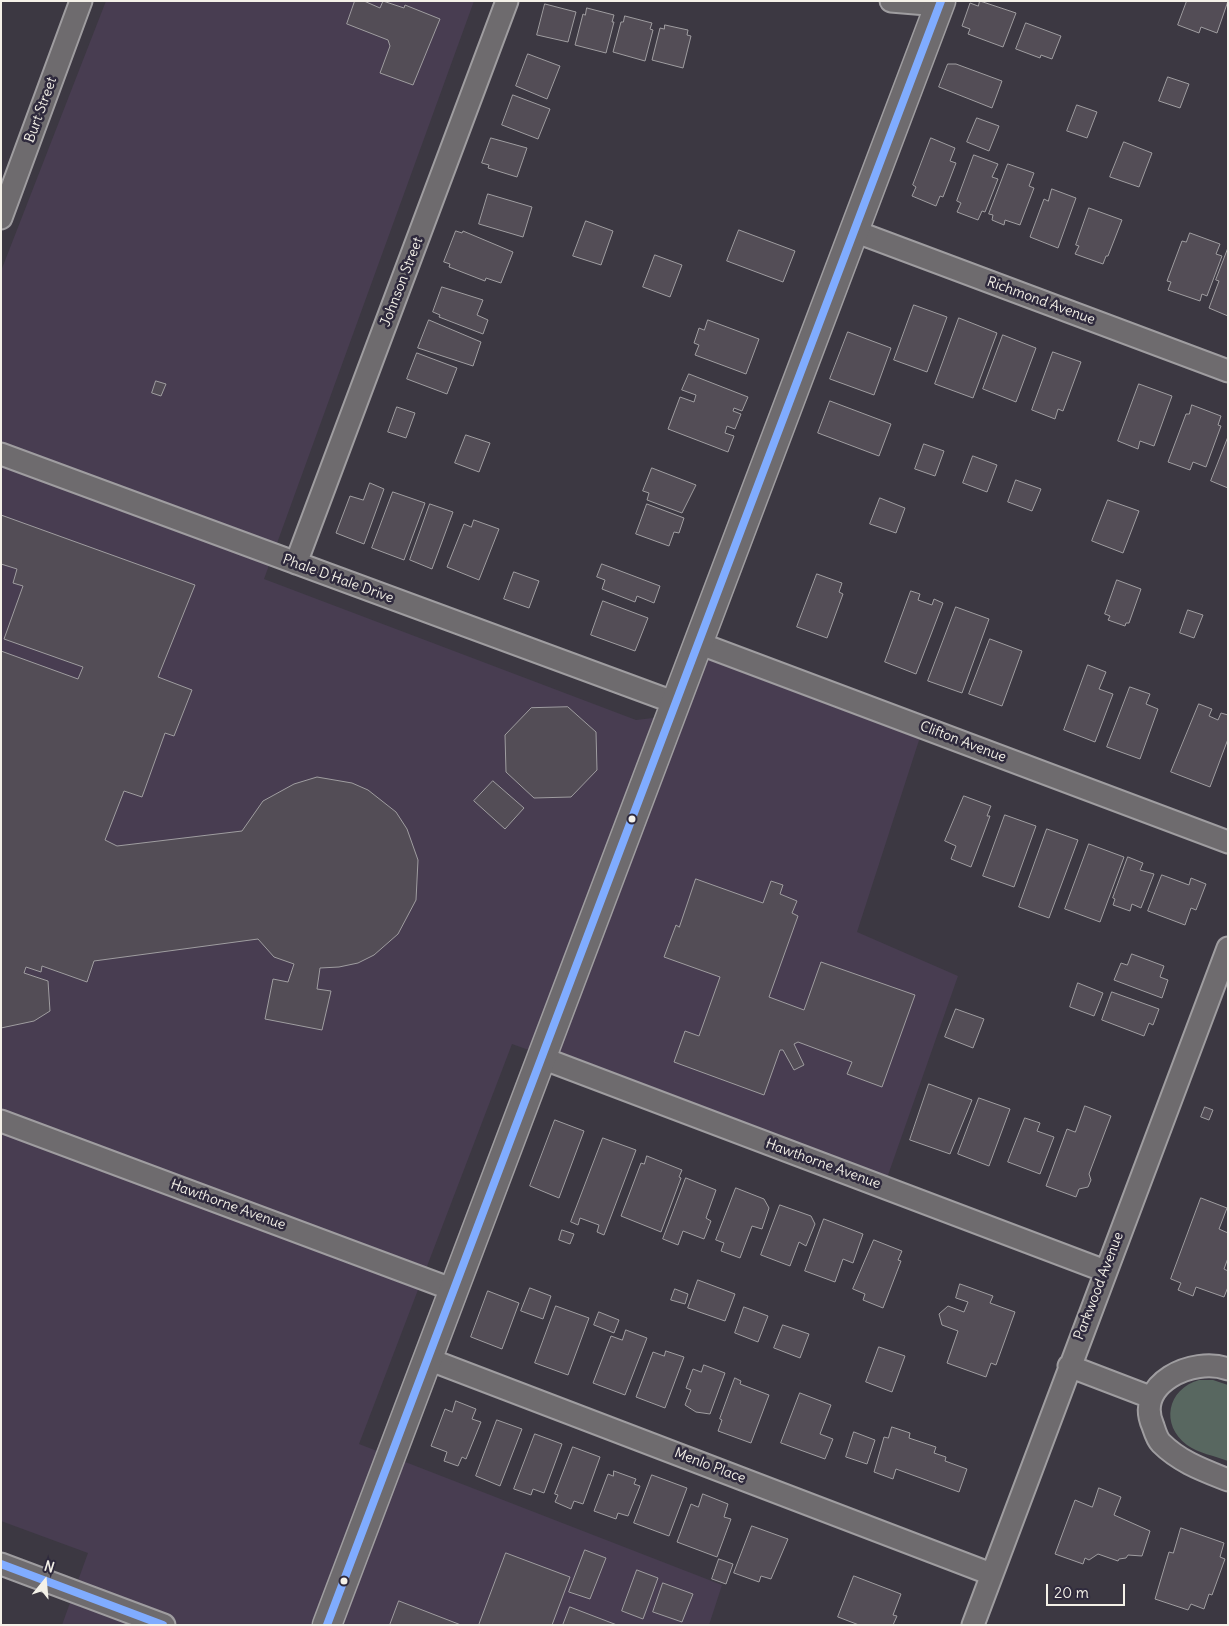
<!DOCTYPE html>
<style>
body{margin:0}
#map{position:relative;width:1229px;height:1626px;overflow:hidden;background:#3c3842;font-family:Delius,sans-serif}
canvas{display:block}
.frame{position:absolute;inset:0;border:2px solid #f4f1e8;pointer-events:none}
.north{position:absolute;left:20px;top:1556px;width:50px;height:50px;-webkit-text-stroke:4px #2f2a3d;paint-order:stroke;rotate:17deg;font-size:14px;font-weight:700;line-height:20px;text-align:center;color:#f4f1e8}
.north::after{content:'';display:block;margin:auto;width:18px;height:22px;background:#f4f1e8;clip-path:polygon(50% 0,100% 100%,50% 72%,0 100%)}
.scale{position:absolute;left:1046px;top:1584px;width:79px;height:22px;box-sizing:border-box;border:2px solid #f4f1e8;border-top:0;padding-left:6px;font-size:15px;line-height:18px;white-space:nowrap;color:#f4f1e8;-webkit-text-stroke:4px #2f2a3d;paint-order:stroke}
</style>
<div id="map">
<canvas width="1229" height="1626"></canvas>
<div class="frame"></div>
<div class="north">N</div>
<div class="scale">20 m</div>
</div>
<script>
const context = document.querySelector('canvas').getContext('2d');
context.lineJoin = 'round';
function fill(path, color) {
  context.fillStyle = color;
  context.fill(path, 'evenodd');
}
function stroke(path, color, width, dash) {
  context.strokeStyle = color;
  context.lineWidth = width;
  context.lineCap = dash ? 'butt' : 'round';
  context.setLineDash(dash || []);
  context.stroke(path);
}
function write(font, color, halo, rows, align = 'center') {
  context.font = font + ' Delius,sans-serif';
  context.lineWidth = 5;
  context.setLineDash([]);
  context.textBaseline = 'middle';
  context.strokeStyle = halo;
  context.fillStyle = color;
  for (const [text, x, y, turn = 0] of rows) {
    context.save();
    context.translate(x, y);
    context.rotate((+turn || 0) * Math.PI / 180);
    context.textAlign = isNaN(turn) ? turn : align;
    if (halo) context.strokeText(text, 0, 0);
    context.fillText(text, 0, 0);
    context.restore();
  }
}
const built = new Path2D(`
 M106,1H474L264,579L636,720L679,715L703,656L921,734L857,932L958,976L887,1178L512,1044L359,1444L722,1585L709,1625H62L88,1553L1,1521V271Z`);
const green = new Path2D(`
 M1199,1380H1213L1228,1385V1461C1215,1456 1198,1453 1187,1445C1160,1425 1167,1389 1199,1380Z`);
const building = new Path2D(`
 M355,1H364L380,8L383,1L404,8L405,5L440,19L413,85L380,73L390,46L388,40L347,24Z
 M980,1L1016,13L1003,47L968,34L970,29L962,26L970,3L978,6Z
 M1187,1H1228L1217,33L1201,27L1199,33L1178,25Z
 M545,4L576,12L568,42L537,35Z
 M587,8L614,15L612,22H614L606,53L575,45L583,14L585,15Z
 M625,16L652,23L650,29L653,30L645,61L613,52L621,22H623Z
 M1026,23L1061,36L1052,59L1041,55L1040,58L1016,49Z
 M665,25L688,30L687,35L691,36L683,68L652,60L660,28L664,29Z
 M528,54L560,66L547,99L516,86Z
 M948,64H956L1002,81L992,108L939,87Z
 M1168,77L1189,84L1180,108L1159,101Z
 M513,95L550,109L538,139L502,125Z
 M1077,105L1097,112L1087,138L1067,131Z
 M977,118L999,126L989,151L967,142Z
 M491,138L527,148L517,177L488,168L489,165L482,163Z
 M931,138L955,148L950,161L956,163L943,197L940,196L936,206L912,196L916,187L913,185Z
 M1124,142L1152,153L1139,187L1110,177Z
 M974,155L998,164L992,177L998,179L985,212L982,211L978,220L957,212L961,203L957,201Z
 M1008,164L1034,173L1029,186L1034,188L1020,225L1005,220L1004,225L992,220L993,215L989,214Z
 M1052,189L1076,198L1058,248L1030,237L1044,199L1048,201Z
 M488,194L532,207L523,237L479,224Z
 M1089,208L1122,220L1108,256H1106L1103,264L1075,254L1079,246L1076,245Z
 M586,221L613,231L601,265L573,256Z
 M739,230L795,251L783,282L727,261Z
 M456,231L462,233L463,231L513,252L501,283L486,278L485,281L449,267L450,264L444,262Z
 M1190,233L1220,244L1216,254L1222,256L1207,296L1202,294L1200,301L1168,290L1171,282L1167,281L1182,241L1186,242Z
 M1228,248V316L1209,308L1219,281L1216,280Z
 M655,255L682,265L670,297L643,287Z
 M442,287L483,300L477,315L488,320L483,334L439,317L440,315L433,312Z
 M914,305L947,317L927,372L894,360Z
 M959,318L997,333L973,398L935,384Z
 M429,320L481,342L473,366L418,348Z
 M708,320L759,339L746,374L695,355L699,345L694,343L699,328L704,330Z
 M848,332L891,348L874,395L830,379Z
 M1003,335L1036,348L1016,402L983,389Z
 M1053,352L1081,362L1063,411L1058,409L1055,419L1032,410Z
 M417,353L457,368L447,394L407,379Z
 M689,374L748,397L742,411L734,408L733,411L741,414L735,429L727,426L725,433L734,436L728,452L668,429L680,397L694,402L696,395L682,390Z
 M156,381L166,384L161,396L152,393Z
 M1139,384L1172,396L1154,446L1140,441L1138,449L1118,441Z
 M830,401L891,424L879,456L818,433Z
 M1192,405L1221,416L1218,425L1221,426L1206,467L1193,462L1190,470L1168,462L1186,414H1189Z
 M397,407L415,413L406,438L388,432Z
 M466,435L490,443L479,472L455,463Z
 M1228,437V488L1211,481Z
 M924,444L944,451L935,476L915,469Z
 M973,456L997,465L987,492L963,483Z
 M652,468L696,485L682,513L647,500L649,493L643,491Z
 M1016,480L1041,489L1032,511L1008,502Z
 M370,483L384,489L364,544L336,533L350,496L363,500Z
 M393,492L425,503L404,560L372,548Z
 M880,498L905,508L896,533L870,524Z
 M1108,500L1139,511L1123,553L1092,541Z
 M430,504L453,512L432,569L410,560Z
 M647,504L684,518L679,533L674,532L669,546L636,534Z
 M1,515L195,585L158,677L192,690L174,736L165,733L142,797L124,791L105,840L117,846L242,831L263,801L294,784L317,777L352,783L368,790L396,812L407,829L418,860L416,900L398,934L374,955L358,963L339,967L320,968L317,989L331,991L322,1030L265,1019L273,979L288,982L294,964L274,957L258,939L94,961L87,982L42,966L41,972L26,967L24,973L48,981L50,1011L34,1021L1,1028V651L78,679L83,667L4,639L23,586L13,583L17,569L1,564Z
 M474,520L499,529L479,580L447,567L464,524L471,527Z
 M602,564L660,586L654,603L637,596L635,602L602,589L605,580L597,577Z
 M514,572L539,581L529,608L504,599Z
 M817,574L842,583L839,592L843,594L827,638L797,627Z
 M1117,580L1141,589L1129,623H1126L1125,626L1108,620L1110,616L1105,614Z
 M911,591L920,594L918,600L932,605L934,599L943,603L916,674L885,662Z
 M603,601L648,618L635,651L591,635Z
 M956,607L989,619L962,693L928,681Z
 M1188,610L1203,615L1194,638L1180,633Z
 M990,639L1022,651L1002,706L969,694Z
 M1088,665L1106,672L1099,689L1113,694L1095,742L1064,730Z
 M1130,687L1150,694L1146,704L1158,709L1140,759L1107,747Z
 M1199,704L1212,709L1209,716L1218,720L1221,713L1228,715V739L1210,787L1171,772Z
 M568,707L596,732L597,770L571,797L534,798L506,772L505,735L531,708Z
 M493,781L524,808L505,829L474,801Z
 M964,796L991,806L987,816H990L971,867L951,859L956,846L945,841Z
 M1005,815L1036,826L1014,887L983,876Z
 M1047,829L1078,840L1049,918L1019,907Z
 M1089,844L1124,857L1100,922L1065,909Z
 M1128,857L1143,863L1140,870L1154,874L1141,908L1132,904L1130,911L1113,905L1115,899L1113,898Z
 M1162,875L1189,885L1191,878L1206,884L1196,910L1191,908L1185,925L1148,911Z
 M696,879L763,903L771,881L783,885L780,894L797,901L792,913L798,916L769,997L804,1010L821,962L915,995L882,1087L847,1074L852,1062L798,1042L794,1044L804,1065L794,1070L783,1050H780L764,1095L674,1062L685,1031L699,1036L720,977L664,957L676,925L679,927Z
 M1132,954L1164,966L1160,977L1168,980L1162,998L1114,980L1121,963L1127,965Z
 M1078,983L1103,993L1094,1016L1070,1007Z
 M1112,992L1159,1009L1153,1025L1149,1023L1144,1036L1102,1020Z
 M956,1009L984,1019L973,1048L945,1037Z
 M929,1084L972,1100L950,1154L910,1140Z
 M979,1098L1010,1109L989,1166L958,1154Z
 M1085,1106L1111,1116L1089,1174L1091,1180L1088,1187L1079,1189L1076,1197L1046,1186L1067,1129L1075,1132Z
 M1205,1107L1213,1110L1209,1120L1201,1117Z
 M1025,1118L1040,1123L1037,1131L1054,1137L1040,1174L1008,1162Z
 M555,1120L584,1131L559,1198L530,1186Z
 M603,1138L636,1150L604,1235L597,1232L599,1225L580,1218L578,1225L571,1222Z
 M647,1156L682,1170L679,1177L681,1178L661,1232L621,1216L641,1163L644,1164Z
 M686,1178L716,1190L706,1218L711,1221L704,1239L683,1231L678,1245L663,1239Z
 M736,1188L764,1199L769,1208L762,1229L752,1226L740,1258L721,1251L724,1243L716,1240Z
 M1201,1198L1227,1208L1219,1229L1228,1233V1258L1224,1269L1228,1271V1287L1224,1297L1196,1287L1193,1296L1178,1290L1181,1283L1171,1279Z
 M780,1205L811,1216L815,1224L806,1246L799,1242L790,1266L761,1255Z
 M824,1219L863,1234L853,1263L843,1259L835,1282L805,1271Z
 M562,1230L574,1234L570,1244L559,1240Z
 M874,1240L902,1251L898,1260L901,1261L883,1308L863,1300L865,1294L853,1289Z
 M698,1280L735,1294L725,1321L688,1308Z
 M960,1284L993,1296L990,1303L1015,1312L996,1365L991,1363L986,1377L947,1363L958,1331L942,1325L939,1314L948,1306L964,1312L968,1302L956,1298Z
 M530,1288L551,1296L543,1319L521,1311Z
 M675,1289L688,1294L685,1304L671,1300Z
 M488,1291L519,1303L502,1349L471,1337Z
 M556,1306L589,1318L568,1375L535,1363Z
 M744,1307L768,1316L758,1342L735,1333Z
 M599,1312L619,1320L614,1333L594,1325Z
 M783,1325L809,1334L800,1358L774,1348Z
 M626,1330L647,1338L625,1395L593,1383L611,1336L622,1340Z
 M879,1347L905,1356L892,1392L866,1382Z
 M666,1351L684,1357L665,1408L636,1397L653,1352L664,1356Z
 M704,1365L725,1373L710,1414L696,1412L685,1405L691,1390L686,1388L693,1369L701,1372Z
 M735,1378L741,1381L740,1384L769,1395L751,1443L718,1431L722,1420L720,1419Z
 M800,1393L831,1405L820,1434L833,1439L825,1459L781,1443Z
 M456,1401L476,1409L472,1419L481,1422L466,1459L462,1457L458,1466L444,1461L447,1452L431,1446L445,1409L452,1412Z
 M497,1420L522,1429L500,1486L476,1476Z
 M892,1427L910,1433L909,1438L936,1447L934,1453L946,1457L945,1461L967,1469L959,1492L896,1469L893,1479L874,1472L884,1437L888,1438Z
 M854,1432L875,1440L867,1464L846,1457Z
 M535,1434L562,1444L544,1493L533,1489L531,1495L514,1489Z
 M573,1447L600,1457L583,1504L574,1501L571,1509L555,1502L558,1495L555,1494Z
 M614,1471L636,1479L634,1484L640,1486L628,1516L618,1513L616,1519L594,1511L608,1474L613,1476Z
 M652,1475L687,1488L669,1536L634,1523Z
 M1099,1488L1121,1497L1114,1515L1150,1531L1142,1556L1128,1555L1126,1558L1119,1559L1118,1561L1098,1554L1089,1560L1085,1558L1083,1564L1055,1554L1075,1500L1092,1507Z
 M703,1494L728,1504L724,1517L731,1519L717,1557L677,1542L691,1504L698,1507Z
 M752,1526L788,1539L771,1579L761,1576L759,1582L734,1573Z
 M1181,1528L1224,1543L1220,1557L1225,1559L1212,1595L1209,1594L1204,1609L1191,1604L1188,1610L1155,1599L1169,1552L1173,1553Z
 M585,1550L606,1558L590,1599L569,1592Z
 M506,1553L570,1577L552,1625H479Z
 M719,1559L733,1564L726,1584L712,1579Z
 M637,1570L658,1578L643,1619L622,1611Z
 M854,1576L901,1594L893,1615L897,1616L893,1625H859L838,1617Z
 M663,1583L693,1594L682,1622L653,1612Z
 M399,1601L461,1625H390Z
 M570,1607L617,1625H563Z`);
const street = new Path2D(`
 M891,1L939,5
 M1,218L81,1
 M854,231L1228,371
 M1,454L676,703
 M296,563L507,1
 M698,643L1228,842
 M542,1058L1105,1271
 M1,1121L454,1290
 M428,1359L991,1574
 M1069,1366L1150,1397
 M1228,1369C1193,1356 1134,1384 1153,1426C1155,1432 1157,1439 1161,1443C1180,1462 1203,1470 1228,1480
 M1,1564L164,1625
 M973,1625L1228,948`);
const secondary = new Path2D(`
 M327,1625L941,1`);
const bus1 = new Path2D(`
 M1,1564L163,1625
 M327,1625L941,1`);
const markers = [
 [632,819,4.5,"#f4f1e8"],
 [344,1581,4.5,"#f4f1e8"]
];
const streetNames = [
 ["Burt Street",41,110,-70],
 ["Johnson Street",402,282,-69],
 ["Richmond Avenue",1041,301,20],
 ["Phale D Hale Drive",338,579,20],
 ["Clifton Avenue",963,742,21],
 ["Hawthorne Avenue",823,1164,20],
 ["Hawthorne Avenue",228,1205,20],
 ["Parkwood Avenue",1099,1286,-69],
 ["Menlo Place",710,1466,21]
];
fill(built, '#483d51');
fill(green, '#586760');
fill(building, '#534d56');
stroke(building, '#9f9da0', 1);
stroke(street, '#9f9da0', 25);
stroke(secondary, '#9f9da0', 31);
stroke(street, '#6e6b6e', 21);
stroke(secondary, '#6e6b6e', 28);
stroke(bus1, '#80acff', 8);
for (const [x, y, r, color] of markers) {
  const dot = new Path2D();
  dot.arc(x, y, r, 0, 2 * Math.PI);
  context.fillStyle = color;
  context.fill(dot);
  stroke(dot, '#2f2a3d', 2);
}
write('14px', '#f4f1e8', '#2f2a3d', streetNames);
</script>
